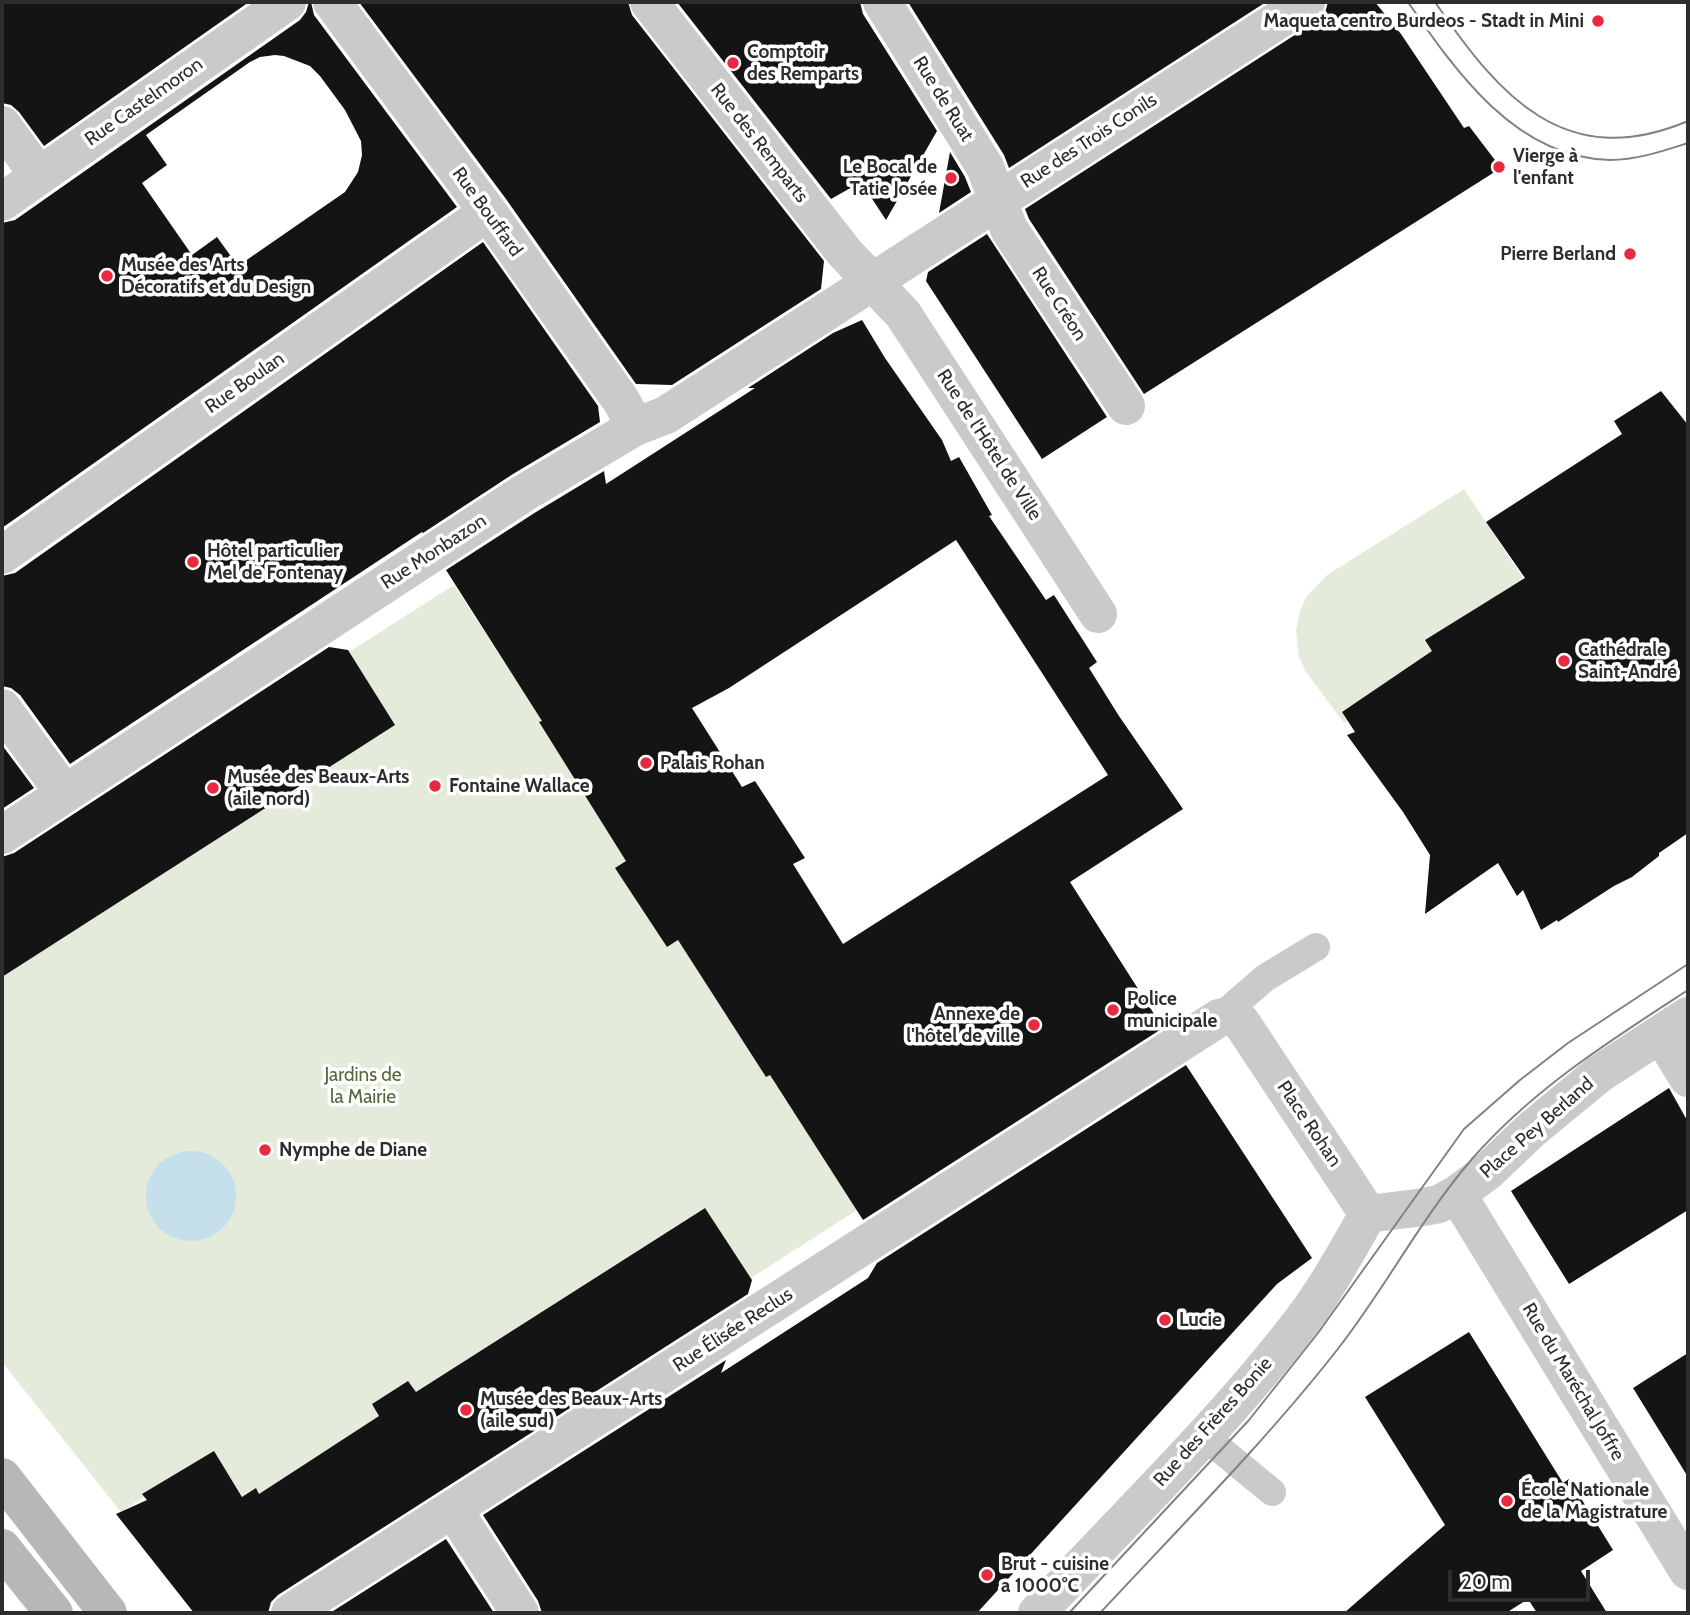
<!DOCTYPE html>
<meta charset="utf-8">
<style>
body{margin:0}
#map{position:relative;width:1690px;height:1615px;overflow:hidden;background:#fff;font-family:Cabin,sans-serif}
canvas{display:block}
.frame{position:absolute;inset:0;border:4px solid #2d2d2d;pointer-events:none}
.scale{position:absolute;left:1448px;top:1570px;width:142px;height:32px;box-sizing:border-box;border:4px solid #2d2d2d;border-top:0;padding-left:9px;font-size:21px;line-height:24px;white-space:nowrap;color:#2d2d2d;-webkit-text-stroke:5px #fff;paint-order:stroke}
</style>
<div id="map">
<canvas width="1690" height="1615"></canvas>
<div class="frame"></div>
<div class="scale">20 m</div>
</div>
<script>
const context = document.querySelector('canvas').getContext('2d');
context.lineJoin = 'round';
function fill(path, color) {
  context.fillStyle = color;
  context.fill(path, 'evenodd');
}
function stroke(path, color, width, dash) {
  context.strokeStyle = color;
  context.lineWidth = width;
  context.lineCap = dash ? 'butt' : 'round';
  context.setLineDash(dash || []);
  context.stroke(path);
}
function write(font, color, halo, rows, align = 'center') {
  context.font = font + ' Cabin,sans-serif';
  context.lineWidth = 7;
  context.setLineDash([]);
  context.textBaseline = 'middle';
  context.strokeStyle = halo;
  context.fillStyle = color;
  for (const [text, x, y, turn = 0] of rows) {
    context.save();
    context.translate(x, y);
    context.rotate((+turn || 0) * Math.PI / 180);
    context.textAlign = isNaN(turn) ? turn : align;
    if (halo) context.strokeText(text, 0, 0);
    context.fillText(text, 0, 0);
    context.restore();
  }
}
const green = new Path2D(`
 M1464,489L1536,598L1344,723L1306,672L1299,657L1296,631L1300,611L1307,596L1327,575Z
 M454,585L540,717L542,721L539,723L627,860L616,868L667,947L678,940L770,1075L857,1210L751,1278L704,1208L416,1392L408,1381L372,1404L379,1416L259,1494L256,1489L243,1497L213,1452L143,1495L144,1497L121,1512L2,1362V977L392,727L349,652Z`);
const water = new Path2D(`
 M146 1196a45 45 0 1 1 90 0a45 45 0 1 1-90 0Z`);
const building = new Path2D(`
 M2,2H249L44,146L19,112L11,105L2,103Z
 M309,2H311L314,15L457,207L2,528V223L15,220L300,20L306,12ZM275,55L284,56L310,66L320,76L345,110L361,141L362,155L358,172L345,192L238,266L217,237L192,255L142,183L167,165L146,135L250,62L260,57Z
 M359,2H628L632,15L824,261L821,289L672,385L636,384L506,199Z
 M677,2H860L863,14L937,131L886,220L861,182L831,199Z
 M908,2H1266L1009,168L1004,155Z
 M1328,2H1375L1401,34L1464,128L1469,126L1501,168L1144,394L1029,219L1025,209L1318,20L1325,13Z
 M950,152L965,177L971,192L939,213Z
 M987,234L1107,417L1042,459L926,281L928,272Z
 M483,242L598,406L600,422L513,474L423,533L422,532L70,764L20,695L11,688L2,686V576L15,573Z
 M862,320L885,358L942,440L951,461L959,457L992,515L989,516L1046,600L1054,595L1097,662L1089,668L1119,716L1183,809L1070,882L1163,1028L863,1220L770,1075L766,1077L678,940L667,947L615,868L626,861L539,722L542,721L446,570L536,512L604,471L606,484L755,388H748L833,333ZM956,540L1108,775L843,944L793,864L805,858L755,781L742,787L692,708L729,688Z
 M1661,391L1688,425V833L1659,853V856L1632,877L1614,886L1558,922L1557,920L1541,930L1523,890L1517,896L1498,863L1425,914L1430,855L1403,812L1347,735L1355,732L1342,712L1432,651L1425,640L1525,578L1486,522L1622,434L1614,421Z
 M329,647L348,650L395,725L2,977V857L14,853Z
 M2,745L34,788L2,809Z
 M1186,1065L1312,1258L1277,1284L977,1613H542L538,1601L483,1515L726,1360L721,1373L868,1278L877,1263Z
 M1669,1088L1688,1122V1210L1569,1284L1511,1191Z
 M705,1208L752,1280L748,1294L278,1595L271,1602L268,1613H194L116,1514L147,1500L142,1494L214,1451L242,1497L256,1488L259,1494L379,1416L372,1404L408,1381L416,1392Z
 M1469,1332L1563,1483L1569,1479L1613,1550L1581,1571L1607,1613H1537L1528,1599L1506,1613H1344L1445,1525L1365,1397Z
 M1688,1353V1477L1633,1388Z
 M446,1539L494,1613H330Z`);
const service = new Path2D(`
 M1219,1018L1265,978L1316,947
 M1204,1436L1272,1492`);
const pedestrian = new Path2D(`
 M649,2L845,253L903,314L1098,614
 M882,2L985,167L1009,229L1126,406`);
const minor = new Path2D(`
 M332,2L488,212L622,402L635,427
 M2,125L39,176
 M2,202L287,2
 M2,555L488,212
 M2,708L65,794
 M2,835L524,493L635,427L666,415L1306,2
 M1661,1034L1688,1078
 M1457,1194L1688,1571
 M1368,1214L1424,1207L1439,1204L1457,1194L1487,1172L1531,1130L1599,1074L1688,1016
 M453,1509L520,1613
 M290,1613L1219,1018L1229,1016L1241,1022L1368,1214
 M1037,1613C1125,1518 1222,1425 1301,1322C1327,1288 1347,1251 1368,1214`);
const secondary = new Path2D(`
 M2,1477L108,1613
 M2,1548L54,1613`);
const tram = new Path2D(`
 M1408,2C1456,72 1516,158 1610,160C1637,160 1663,151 1688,143
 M1435,2C1499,96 1565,173 1688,121
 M1069,1613L1249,1420L1318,1333L1464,1129L1520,1080L1568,1043L1688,964
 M1100,1613C1180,1527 1265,1442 1337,1350C1385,1289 1421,1218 1472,1159C1533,1089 1611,1040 1688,990`);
const markers = [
 [1598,21,7,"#e9293f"],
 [733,63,7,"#e9293f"],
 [1499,167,7,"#e9293f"],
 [951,178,7,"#e9293f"],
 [1630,254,7,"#e9293f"],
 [107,276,7,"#e9293f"],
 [193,562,7,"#e9293f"],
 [1564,661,7,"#e9293f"],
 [646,763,7,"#e9293f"],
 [435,786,7,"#e9293f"],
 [213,788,7,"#e9293f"],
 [1113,1010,7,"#e9293f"],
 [1034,1025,7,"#e9293f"],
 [265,1150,7,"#e9293f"],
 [1165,1320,7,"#e9293f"],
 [466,1410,7,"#e9293f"],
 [1507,1501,7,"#e9293f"],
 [987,1575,7,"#e9293f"]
];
const poiNames = [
 ["Maqueta centro Burdeos - Stadt in Mini",1584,21,"right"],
 ["Comptoir",747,52],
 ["des Remparts",747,74],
 ["Vierge à",1513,156],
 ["l'enfant",1513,178],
 ["Le Bocal de",937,167,"right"],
 ["Tatie Josée",937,189,"right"],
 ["Pierre Berland",1616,254,"right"],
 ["Musée des Arts",121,265],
 ["Décoratifs et du Design",121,287],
 ["Hôtel particulier",207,551],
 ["Mel de Fontenay",207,573],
 ["Cathédrale",1578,650],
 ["Saint-André",1578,672],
 ["Palais Rohan",660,763],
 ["Musée des Beaux-Arts",227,777],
 ["(aile nord)",227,799],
 ["Fontaine Wallace",449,786],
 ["Police",1127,999],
 ["municipale",1127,1021],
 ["Annexe de",1020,1014,"right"],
 ["l'hôtel de ville",1020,1036,"right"],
 ["Nymphe de Diane",279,1150],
 ["Lucie",1179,1320],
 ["Musée des Beaux-Arts",480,1399],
 ["(aile sud)",480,1421],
 ["École Nationale",1521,1490],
 ["de la Magistrature",1521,1512],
 ["Brut - cuisine",1001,1564],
 ["a 1000°C",1001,1586]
];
const streetNames = [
 ["Rue de Ruat",943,99,58],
 ["Rue Castelmoron",144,102,-35],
 ["Rue des Trois Conils",1089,141,-33],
 ["Rue des Remparts",759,143,52],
 ["Rue Bouffard",487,212,54],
 ["Rue Créon",1059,304,57],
 ["Rue Boulan",245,383,-35],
 ["Rue de l'Hôtel de Ville",989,445,57],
 ["Rue Monbazon",434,552,-33],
 ["Place Rohan",1309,1124,56],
 ["Place Pey Berland",1537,1128,-41],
 ["Rue Élisée Reclus",733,1330,-33],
 ["Rue du Maréchal Joffre",1573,1382,59],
 ["Rue des Frères Bonie",1213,1422,-48]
];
const parkNames = [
 ["Jardins de",363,1075],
 ["la Mairie",363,1097]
];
fill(green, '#e4ebda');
fill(water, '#c5deec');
fill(building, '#141414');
stroke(service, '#cacaca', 28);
stroke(pedestrian, '#cacaca', 38);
stroke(minor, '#cacaca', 38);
stroke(secondary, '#b7b7b7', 38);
stroke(tram, '#828282', 2);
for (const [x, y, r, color] of markers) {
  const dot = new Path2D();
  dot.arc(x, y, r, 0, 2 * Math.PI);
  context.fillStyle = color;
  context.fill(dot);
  stroke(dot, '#fff', 2.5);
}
write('bold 19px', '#2d2d2d', '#fff', poiNames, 'left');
write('19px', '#2d2d2d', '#fff', streetNames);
write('19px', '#526939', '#fff', parkNames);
</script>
